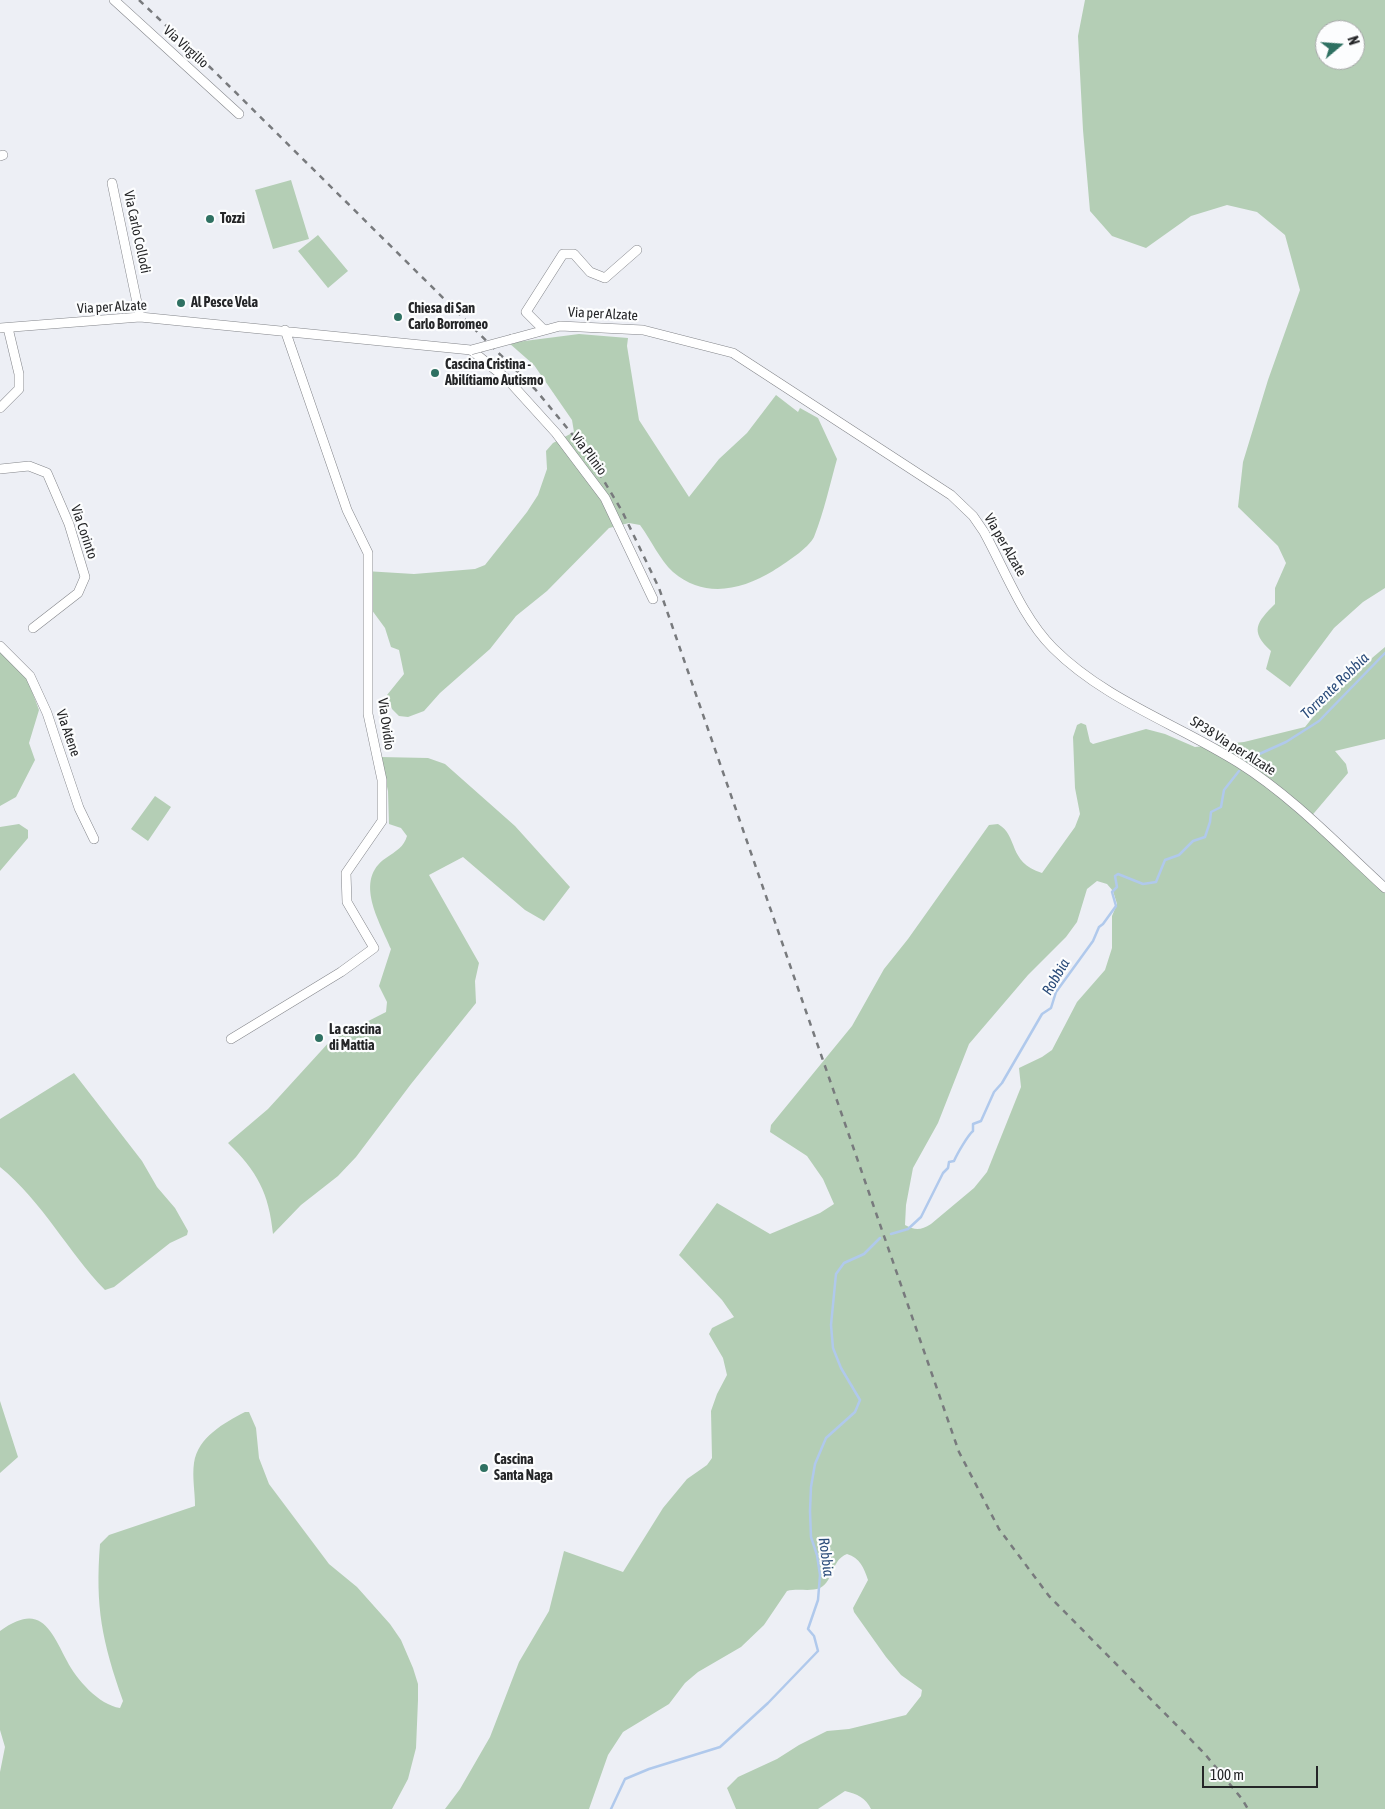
<!DOCTYPE html>
<meta charset="utf-8">
<style>
body{margin:0}
#map{position:relative;width:1385px;height:1809px;overflow:hidden;background:#edeff5;font-family:"Asap Condensed",sans-serif}
canvas{display:block}
.north{position:absolute;left:1315px;top:20px;width:50px;height:50px;box-sizing:border-box;background:#fcfdfe;border:1px solid #a6a7a8;border-radius:50%;rotate:72deg;font-size:14px;font-weight:700;line-height:20px;text-align:center;color:#252628}
.north::after{content:'';display:block;margin:auto;width:18px;height:22px;background:#2f7162;clip-path:polygon(50% 0,100% 100%,50% 72%,0 100%)}
.scale{position:absolute;left:1202px;top:1766px;width:116px;height:22px;box-sizing:border-box;border:2px solid #252628;border-top:0;padding-left:6px;font-size:15px;line-height:18px;white-space:nowrap;color:#252628;-webkit-text-stroke:4px #fcfdfe;paint-order:stroke}
</style>
<div id="map">
<canvas width="1385" height="1809"></canvas>
<div class="north">N</div>
<div class="scale">100 m</div>
</div>
<script>
const context = document.querySelector('canvas').getContext('2d');
context.lineJoin = 'round';
function fill(path, color) {
  context.fillStyle = color;
  context.fill(path, 'evenodd');
}
function stroke(path, color, width, dash) {
  context.strokeStyle = color;
  context.lineWidth = width;
  context.lineCap = dash ? 'butt' : 'round';
  context.setLineDash(dash || []);
  context.stroke(path);
}
function write(font, color, halo, rows, align = 'center') {
  context.font = font + ' "Asap Condensed",sans-serif';
  context.lineWidth = 4.5;
  context.setLineDash([]);
  context.textBaseline = 'middle';
  context.strokeStyle = halo;
  context.fillStyle = color;
  for (const [text, x, y, turn = 0] of rows) {
    context.save();
    context.translate(x, y);
    context.rotate((+turn || 0) * Math.PI / 180);
    context.textAlign = isNaN(turn) ? turn : align;
    if (halo) context.strokeText(text, 0, 0);
    context.fillText(text, 0, 0);
    context.restore();
  }
}
const green = new Path2D(`
 M1085,0H1385V588L1363,602L1334,628L1290,687L1266,669L1271,651C1249,631 1257,622 1275,604V588L1286,563L1278,546L1238,507L1243,462L1268,380L1300,290L1285,235L1257,212L1227,205L1191,216L1146,248L1112,236L1090,211L1083,130L1078,36ZM1325,30H1355V60H1325Z
 M291,180L309,239L273,249L255,190Z
 M318,235L348,271L328,288L298,251Z
 M579,334L628,338L627,346L639,420L689,497L719,459L747,433L776,395L798,412L800,408L818,418L837,459C830,484 824,512 814,537C809,548 784,564 773,571C741,590 705,599 673,572C660,560 651,540 640,525L629,523L609,528L547,591L516,616L490,649L440,693L424,711L408,717L399,716L392,709L387,695L404,674L399,650L391,647L385,628L363,598L365,571L414,574L475,569L485,565L527,512L538,495L547,469L546,451L553,443L574,432L572,420L534,365L509,343Z
 M1385,647V739L1335,751L1346,764L1348,773L1309,819L1385,885V1809H871C866,1798 857,1794 845,1791L818,1809H736L727,1788L738,1777L777,1759L799,1745L827,1731L849,1729L906,1715L921,1696L922,1690L901,1675L886,1657L854,1612L853,1608L868,1580C864,1568 860,1558 847,1554C831,1560 834,1581 820,1588C810,1592 798,1588 787,1591L764,1625L741,1647L698,1672L685,1683L669,1704L623,1732L608,1755L589,1809H445L460,1789L490,1737L519,1662L549,1611L564,1551L623,1572L663,1508L687,1479L707,1465L712,1458L711,1411L717,1394L727,1375L723,1358L709,1334L712,1328L734,1317L722,1300L679,1255L717,1203L770,1234L820,1213L834,1204L823,1179L807,1156L770,1132L771,1125L852,1026L884,969L908,939L989,825L998,824C1019,836 1007,862 1042,873L1075,827L1080,814L1075,788L1073,737L1077,725L1081,723L1086,725L1090,742L1093,744L1146,729L1165,734L1195,747L1244,742L1305,727L1325,702L1352,675ZM1097,881L1107,884L1113,891L1117,904L1112,916V948L1105,970L1077,1002L1052,1050L1042,1057L1019,1068L1021,1087L987,1172L974,1188L931,1224C921,1230 916,1231 905,1225L906,1205L913,1168L938,1123L969,1044L1028,975L1066,937L1077,922L1087,889Z
 M0,651L26,675L39,710L29,743L35,760L16,797L0,806Z
 M380,757L428,758L445,764L515,826L570,887L544,921L525,910L463,857L429,875L479,963L475,981L476,1003L411,1084L356,1157L338,1176L301,1205L273,1234C269,1193 257,1171 228,1143L268,1109L331,1040L386,1012L387,1002L379,986L391,949C380,922 353,880 386,858C396,851 404,847 407,836L401,828L389,824L388,791Z
 M155,796L171,807L148,841L131,829Z
 M19,824L28,830V838L0,871V827Z
 M74,1073L142,1161L157,1187L175,1208L188,1231L187,1235L170,1243L114,1287L105,1290C68,1252 42,1201 0,1167V1119Z
 M0,1401L18,1457L0,1473Z
 M245,1412H249L256,1428L259,1458L269,1484L329,1564L357,1587L390,1624L401,1640L413,1668L418,1684V1700L416,1748L408,1779L392,1809H0V1772L5,1747L0,1730V1631C40,1602 50,1628 67,1661C76,1679 99,1705 120,1708L123,1701C102,1641 95,1607 100,1544L109,1535L195,1506C195,1492 192,1477 194,1463C198,1437 224,1423 245,1412Z`);
const stream = new Path2D(`
 M1246,760L1286,742L1319,721L1385,653
 M891,1234L908,1229L921,1217L943,1173L948,1168L949,1162L954,1161C957,1154 968,1135 973,1131V1124L981,1121L994,1092L1002,1083L1042,1014L1051,1008L1056,992L1093,941L1099,927L1103,924L1116,906L1112,892L1117,887L1115,876L1118,874L1143,884L1156,882L1165,860L1179,855L1193,841L1205,837L1210,822L1211,812L1221,807L1224,790L1239,771
 M611,1809L625,1779L649,1769L720,1747L768,1703L818,1651L814,1636L808,1629L818,1600L820,1575L817,1555L811,1537L810,1511L811,1487L815,1464L826,1438L855,1412L860,1400L841,1368L833,1348L831,1325L836,1274L844,1263L864,1254L880,1238`);
const minor = new Path2D(`
 M114,0L239,114
 M0,156L3,155
 M112,183L140,317
 M0,328L140,317L471,350L508,380L556,433L605,498L653,599
 M544,330L526,312L563,254H574L590,272L605,278L637,250
 M512,339L560,326L643,330L733,353L951,495L973,516L984,532C1005,570 1022,617 1053,648C1105,700 1177,724 1239,763C1293,797 1338,845 1385,888
 M0,408L19,389V374L8,328
 M0,469L29,466L47,473L69,524L85,577L78,593L33,628
 M0,646L30,676L47,713L79,808L94,839
 M231,1039L341,972L374,948L347,902L346,873L382,821V780L368,714V553L347,510L285,330`);
const rail = new Path2D(`
 M139,0L214,71L535,389L586,451L622,511L659,588L959,1452L999,1529L1049,1596L1204,1753L1242,1799L1248,1809`);
const minorBridge = new Path2D(`
 M471,350L512,339`);
const markers = [
 [210,219,5,"#2f7162"],
 [181,303,5,"#2f7162"],
 [398,317,5,"#2f7162"],
 [435,373,5,"#2f7162"],
 [319,1038,5,"#2f7162"],
 [484,1468,5,"#2f7162"]
];
const streetNames = [
 ["Via Virgilio",186,47,42],
 ["Via Carlo Collodi",137,232,78],
 ["Via per Alzate",112,307,-3],
 ["Via per Alzate",603,314,3],
 ["Via Plinio",589,454,53],
 ["Via Corinto",84,532,71],
 ["Via per Alzate",1005,545,60],
 ["Via Ovidio",386,724,82],
 ["Via Atene",68,733,71],
 ["SP38 Via per Alzate",1233,746,32]
];
const poiNames = [
 ["Tozzi",220,219],
 ["Al Pesce Vela",191,303],
 ["Chiesa di San",408,309],
 ["Carlo Borromeo",408,325],
 ["Cascina Cristina -",445,365],
 ["Abilítiamo Autismo",445,381],
 ["La cascina",329,1030],
 ["di Mattia",329,1046],
 ["Cascina",494,1460],
 ["Santa Naga",494,1476]
];
const waterNames = [
 ["Torrente Robbia",1335,686,-44],
 ["Robbia",1056,977,-60],
 ["Robbia",826,1557,82]
];
fill(green, '#b4ceb5');
stroke(stream, '#b0c9ec', 2.5);
stroke(minor, '#83858a', 10);
stroke(minor, '#fff', 9);
stroke(rail, '#787a7d', 2.5, [6, 6]);
stroke(minorBridge, '#83858a', 10, []);
stroke(minorBridge, '#fff', 9);
for (const [x, y, r, color] of markers) {
  const dot = new Path2D();
  dot.arc(x, y, r, 0, 2 * Math.PI);
  context.fillStyle = color;
  context.fill(dot);
  stroke(dot, '#fcfdfe', 2);
}
write('14px', '#252628', '#fcfdfe', streetNames);
write('bold 14px', '#252628', '#fcfdfe', poiNames, 'left');
write('italic 15px', '#2b4c7a', '#fcfdfe', waterNames);
</script>
